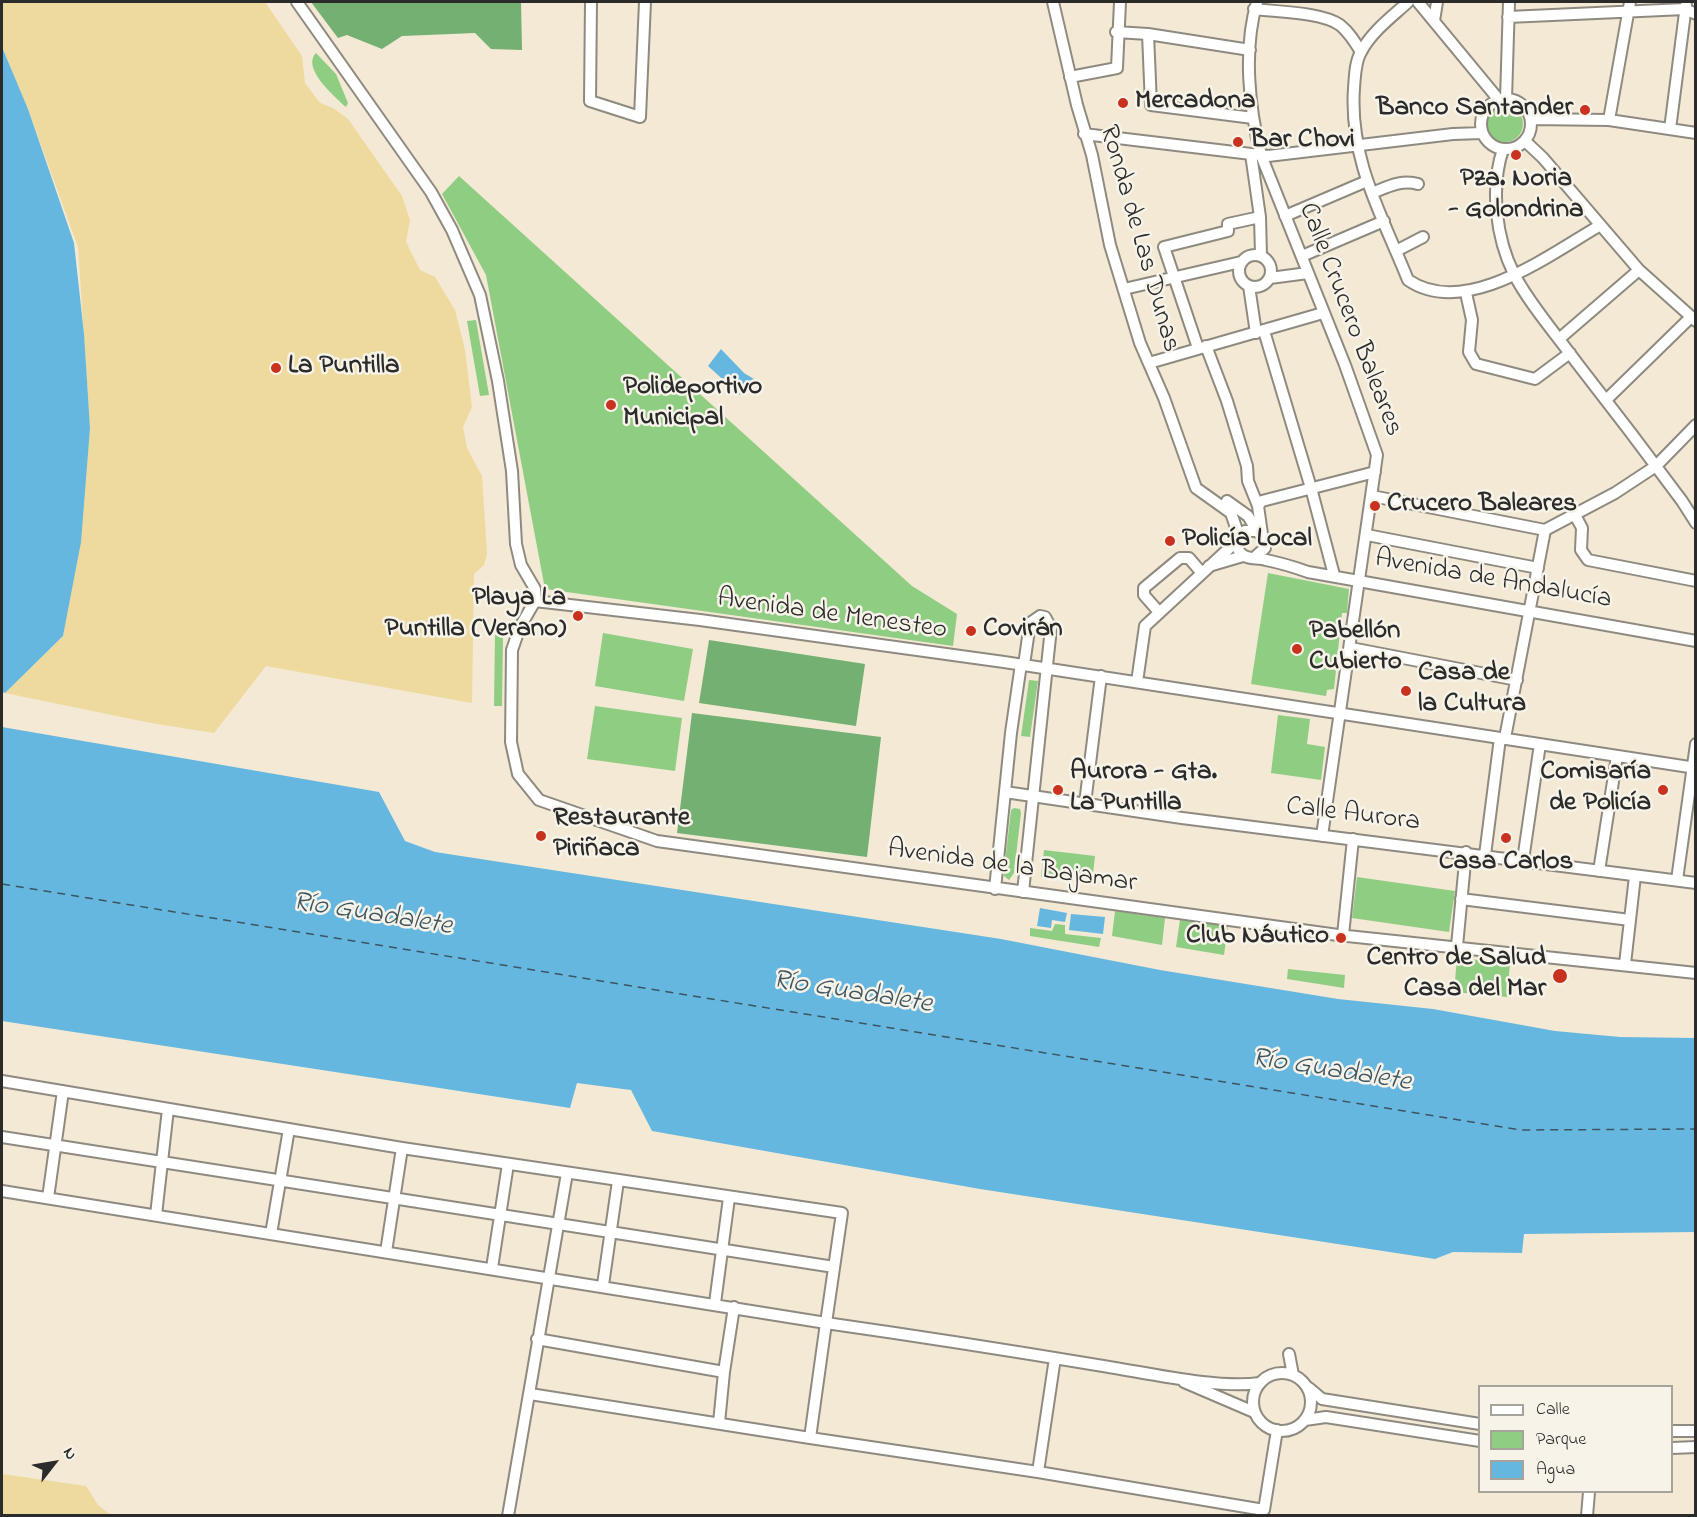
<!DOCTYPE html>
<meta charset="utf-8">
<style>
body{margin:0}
#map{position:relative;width:1697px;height:1517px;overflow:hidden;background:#f3e9d4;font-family:"Indie Flower",sans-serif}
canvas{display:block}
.frame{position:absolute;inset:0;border:3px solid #2b2b2b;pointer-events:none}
.legend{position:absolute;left:1478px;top:1385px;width:195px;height:108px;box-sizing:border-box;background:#f7f3e8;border:2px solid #a5a39c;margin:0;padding:8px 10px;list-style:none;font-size:18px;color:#2b2b2b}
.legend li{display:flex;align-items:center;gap:12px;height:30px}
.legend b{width:30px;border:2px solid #a5a39c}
.north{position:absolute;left:24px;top:1433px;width:60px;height:60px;-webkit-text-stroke:4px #f7f3e8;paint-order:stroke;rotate:59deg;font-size:16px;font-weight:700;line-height:24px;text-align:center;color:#2b2b2b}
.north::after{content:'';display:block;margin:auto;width:21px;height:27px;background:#2b2b2b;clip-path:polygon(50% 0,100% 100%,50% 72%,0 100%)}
</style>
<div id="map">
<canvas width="1697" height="1517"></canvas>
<div class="frame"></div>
<ul class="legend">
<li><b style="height:8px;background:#fff"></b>Calle</li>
<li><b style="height:16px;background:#8fcd83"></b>Parque</li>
<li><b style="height:16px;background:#65b7e0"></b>Agua</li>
</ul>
<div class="north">N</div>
</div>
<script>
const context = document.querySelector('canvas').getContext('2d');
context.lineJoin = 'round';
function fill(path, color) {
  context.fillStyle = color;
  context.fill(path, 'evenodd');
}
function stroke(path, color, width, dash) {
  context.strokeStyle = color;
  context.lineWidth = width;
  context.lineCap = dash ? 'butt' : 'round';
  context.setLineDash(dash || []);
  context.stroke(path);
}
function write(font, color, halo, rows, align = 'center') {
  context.font = font + ' "Indie Flower",sans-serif';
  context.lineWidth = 5;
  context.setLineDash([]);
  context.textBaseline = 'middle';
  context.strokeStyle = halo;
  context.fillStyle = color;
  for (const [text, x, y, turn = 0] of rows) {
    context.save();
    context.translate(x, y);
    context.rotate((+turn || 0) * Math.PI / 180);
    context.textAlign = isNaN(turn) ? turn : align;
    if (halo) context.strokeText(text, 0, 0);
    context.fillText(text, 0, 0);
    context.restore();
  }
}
const green = new Path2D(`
 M316,53L336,74L348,103L346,107C335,97 301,68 316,53Z
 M1487 124a18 18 0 1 1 36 0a18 18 0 1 1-36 0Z
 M459,176L912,586L957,614L953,646L545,589L486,275L442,194Z
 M476,320L489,395L480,396L467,321Z
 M1268,573L1349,589L1347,613H1342L1334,689L1327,690L1326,696L1251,684Z
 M603,633L693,649L684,701L595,686Z
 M495,635H503L502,706H494Z
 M1029,680L1038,681L1030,737L1021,736Z
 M595,706L682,718L675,771L587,759Z
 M1278,715L1310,719L1307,744L1325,747L1321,780L1271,773Z
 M1014,808L1020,809L1021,813L1014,873L1009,880L1004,876V871L1011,810Z
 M1044,850L1095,856L1092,883L1041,877Z
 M1357,877L1455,891L1449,932L1352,918Z
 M1115,911L1165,918L1162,945L1112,936Z
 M1180,920L1228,925L1224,955L1176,947Z
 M1055,924L1065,925V934L1101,938L1099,947L1030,936V928L1052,931Z
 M1457,958L1510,963L1507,997L1454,992Z
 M1288,969L1345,975L1344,988L1287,979Z`);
const forest = new Path2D(`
 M311,2H521L522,50L491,49L475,33L402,36L382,49L347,35L338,38Z
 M709,640L865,664L856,726L699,703Z
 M692,713L881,737L867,857L677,833Z`);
const sand = new Path2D(`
 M2,2H265L302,56L305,83L320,103L333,108L348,119L402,196L410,220L406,242L420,270L435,277L455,310L465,350L472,407L463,427L467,448L482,476L487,554L484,565L474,574L472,703L266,666L214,733L151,723L5,693L63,636L90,428L78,247L28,109L2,47Z
 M2,1474L86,1486L98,1505L111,1515H2Z`);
const water = new Path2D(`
 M2,47L28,109L74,243L84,334L90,428L81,542L63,636L5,693L2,692Z
 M721,349L744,373L754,379L740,395L708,366Z
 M2,727L379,792L405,841L435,852L1001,939L1160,970L1338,999L1433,1009L1555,1031L1620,1037L1695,1038V1232L1524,1234L1522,1253L1453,1252L1435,1259L980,1189L652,1131L631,1090L577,1083L570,1108L2,1021Z
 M1040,908L1067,913L1065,922L1052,920L1051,928L1037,926Z
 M1071,914L1105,917L1103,934L1069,930Z`);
const ferry = new Path2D(`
 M2,884L1521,1130L1696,1129`);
const minor = new Path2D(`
 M297,2L431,192L452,230L480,295L498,381L512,471L516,544L521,565L535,589V601L520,627L512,650L511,742L518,774L539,800L657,841L1338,935L1696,973
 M591,2L590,101L640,117L645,2
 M1053,2L1077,105L1092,155L1110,245L1140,343L1164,398L1196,488L1231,513L1239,536
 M1257,2C1243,49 1249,108 1261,155L1345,365L1377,455L1322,836
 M1408,2C1393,16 1371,32 1361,52C1355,62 1355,76 1354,88C1349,160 1382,215 1408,280C1465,319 1549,255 1599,226
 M1418,2L1499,100
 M1254,9C1277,12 1321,12 1340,25C1349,32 1355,42 1361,52
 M1508,17L1685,9L1696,14
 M1434,21L1437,2
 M1116,32L1148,34
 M1250,50L1148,34L1151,105L1253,118
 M1070,77L1117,68L1120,2
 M1481 124a25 25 0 1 1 50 0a25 25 0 1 1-50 0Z
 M1506,99L1509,2
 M1531,119L1609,120L1696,133
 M1609,120L1630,2
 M1670,129L1686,5
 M1084,134L1268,156L1453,134L1482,133
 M1525,141L1543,158L1639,270L1696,321
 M1503,149C1490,188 1496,238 1514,274C1528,302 1558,337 1577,363C1613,409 1648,455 1682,501L1696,523
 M1251,154L1260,217L1261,255
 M1372,193C1387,187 1402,179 1418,184
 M1285,216L1367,181
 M1396,251L1423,237
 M1239 271a16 16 0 1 1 32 0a16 16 0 1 1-32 0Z
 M1302,256L1384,221
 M1270,278L1308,273
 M1249,286L1256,333
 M1124,289L1241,262
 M1466,293L1472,320L1469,352L1476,364L1535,379L1570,353
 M1264,331L1311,488L1334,575
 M1559,339L1639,270
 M1206,346L1227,401L1247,466L1248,481L1258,506
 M1198,348L1164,247L1228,231V224L1260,217
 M1149,363L1323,313
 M1606,400L1691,317
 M1372,496L1545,530
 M1227,501L1248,516L1257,531
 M1575,515L1582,528L1581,550L1588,560L1696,581
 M1545,530L1615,493L1656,466L1696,425
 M1262,534L1258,506L1262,501L1375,472
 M1367,535L1538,568
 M1255,557L1265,548L1264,538L1257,531H1245C1236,537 1233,553 1247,557C1252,559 1260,558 1266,560C1281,563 1294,567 1308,572L1696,641
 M1209,566L1243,556
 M535,601L700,620L1004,662L1696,768
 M1158,611L1144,595V588L1180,558H1189L1201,572
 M1351,648L1517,680
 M1137,682L1145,626L1237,541
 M1505,738L1545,530
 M1005,792L1182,818L1696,883
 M1085,803L1101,676
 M1485,855L1500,738
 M1523,860L1540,744
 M1599,871L1617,756
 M1677,880L1696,744
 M995,889L1011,733L1021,664
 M1023,892L1051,628L1045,617L1040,616L1030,623L1024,665
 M1461,899L1630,920
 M1343,935L1353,839
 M1457,946L1466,852
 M1625,964L1635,876
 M2,1081L402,1148L842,1213L826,1323L2,1191
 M2,1137L834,1267
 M48,1198L63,1091
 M156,1215L168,1109
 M271,1234L289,1129
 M386,1252L402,1148
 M492,1268L508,1164
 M603,1285L618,1181
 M715,1303L729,1198
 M537,1339L724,1372L734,1307
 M1289,1354L1293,1375
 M1055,1358L1038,1472L810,1438L826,1323C917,1336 1007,1350 1097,1365C1144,1372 1215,1389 1260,1383
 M1253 1402a29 29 0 1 1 58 0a29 29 0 1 1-58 0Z
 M1184,1382L1254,1412
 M1309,1388L1322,1399L1480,1424
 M530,1394L810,1438
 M1305,1420L1326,1417L1480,1441
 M719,1423L724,1372
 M1672,1431H1696
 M1672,1448L1696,1447
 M1038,1472L1264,1510L1277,1430
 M508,1516L567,1173
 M1587,1516L1589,1492`);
const markers = [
 [1123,103,6,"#c8321e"],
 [1585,110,6,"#c8321e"],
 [1238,142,6,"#c8321e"],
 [1516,155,6,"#c8321e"],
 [276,368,6,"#c8321e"],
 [611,405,6,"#c8321e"],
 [1375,506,6,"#c8321e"],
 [1170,541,6,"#c8321e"],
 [578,616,6,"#c8321e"],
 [971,631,6,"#c8321e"],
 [1297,649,6,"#c8321e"],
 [1406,691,6,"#c8321e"],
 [1058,790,6,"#c8321e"],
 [1663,790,6,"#c8321e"],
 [541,836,6,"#c8321e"],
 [1506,838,6,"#c8321e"],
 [1341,938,6,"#c8321e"],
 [1560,976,8,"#c8321e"]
];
const poiNames = [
 ["Mercadona",1135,103],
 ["Banco Santander",1573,110,"right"],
 ["Bar Chovi",1250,142],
 ["Pza. Noria",1516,181,"center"],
 ["- Golondrina",1516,212,"center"],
 ["La Puntilla",288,368],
 ["Polideportivo",623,389],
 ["Municipal",623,420],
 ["Crucero Baleares",1387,506],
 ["Policía Local",1182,541],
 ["Playa La",566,600,"right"],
 ["Puntilla (Verano)",566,631,"right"],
 ["Covirán",983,631],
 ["Pabellón",1309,633],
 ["Cubierto",1309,664],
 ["Casa de",1418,675],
 ["la Cultura",1418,706],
 ["Aurora - Gta.",1070,774],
 ["La Puntilla",1070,805],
 ["Comisaría",1651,774,"right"],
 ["de Policía",1651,805,"right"],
 ["Restaurante",553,820],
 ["Piriñaca",553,851],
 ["Casa Carlos",1506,864,"center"],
 ["Club Náutico",1329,938,"right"],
 ["Centro de Salud",1546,960,"right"],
 ["Casa del Mar",1546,991,"right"]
];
const streetNames = [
 ["Ronda de Las Dunas",1138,239,74],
 ["Calle Crucero Baleares",1349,320,69],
 ["Avenida de Andalucía",1493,581,10],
 ["Avenida de Menesteo",832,616,8],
 ["Calle Aurora",1353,816,7],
 ["Avenida de la Bajamar",1012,868,8]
];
const waterNames = [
 ["Río Guadalete",372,916,9],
 ["Río Guadalete",852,994,9],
 ["Río Guadalete",1331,1072,9]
];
fill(green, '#8fcd83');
fill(forest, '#73b071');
fill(sand, '#eeda9e');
fill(water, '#65b7e0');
stroke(ferry, '#3c5561', 1.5, [8, 6]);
stroke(minor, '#8f8a80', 14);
stroke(minor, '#fff', 10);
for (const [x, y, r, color] of markers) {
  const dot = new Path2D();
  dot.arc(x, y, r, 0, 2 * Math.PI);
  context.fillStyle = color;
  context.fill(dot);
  stroke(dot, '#f7f3e8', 2);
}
write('bold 27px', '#2b2b2b', '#f7f3e8', poiNames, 'left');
write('27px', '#2b2b2b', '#f7f3e8', streetNames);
write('italic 28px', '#3c5561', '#f7f3e8', waterNames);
</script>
